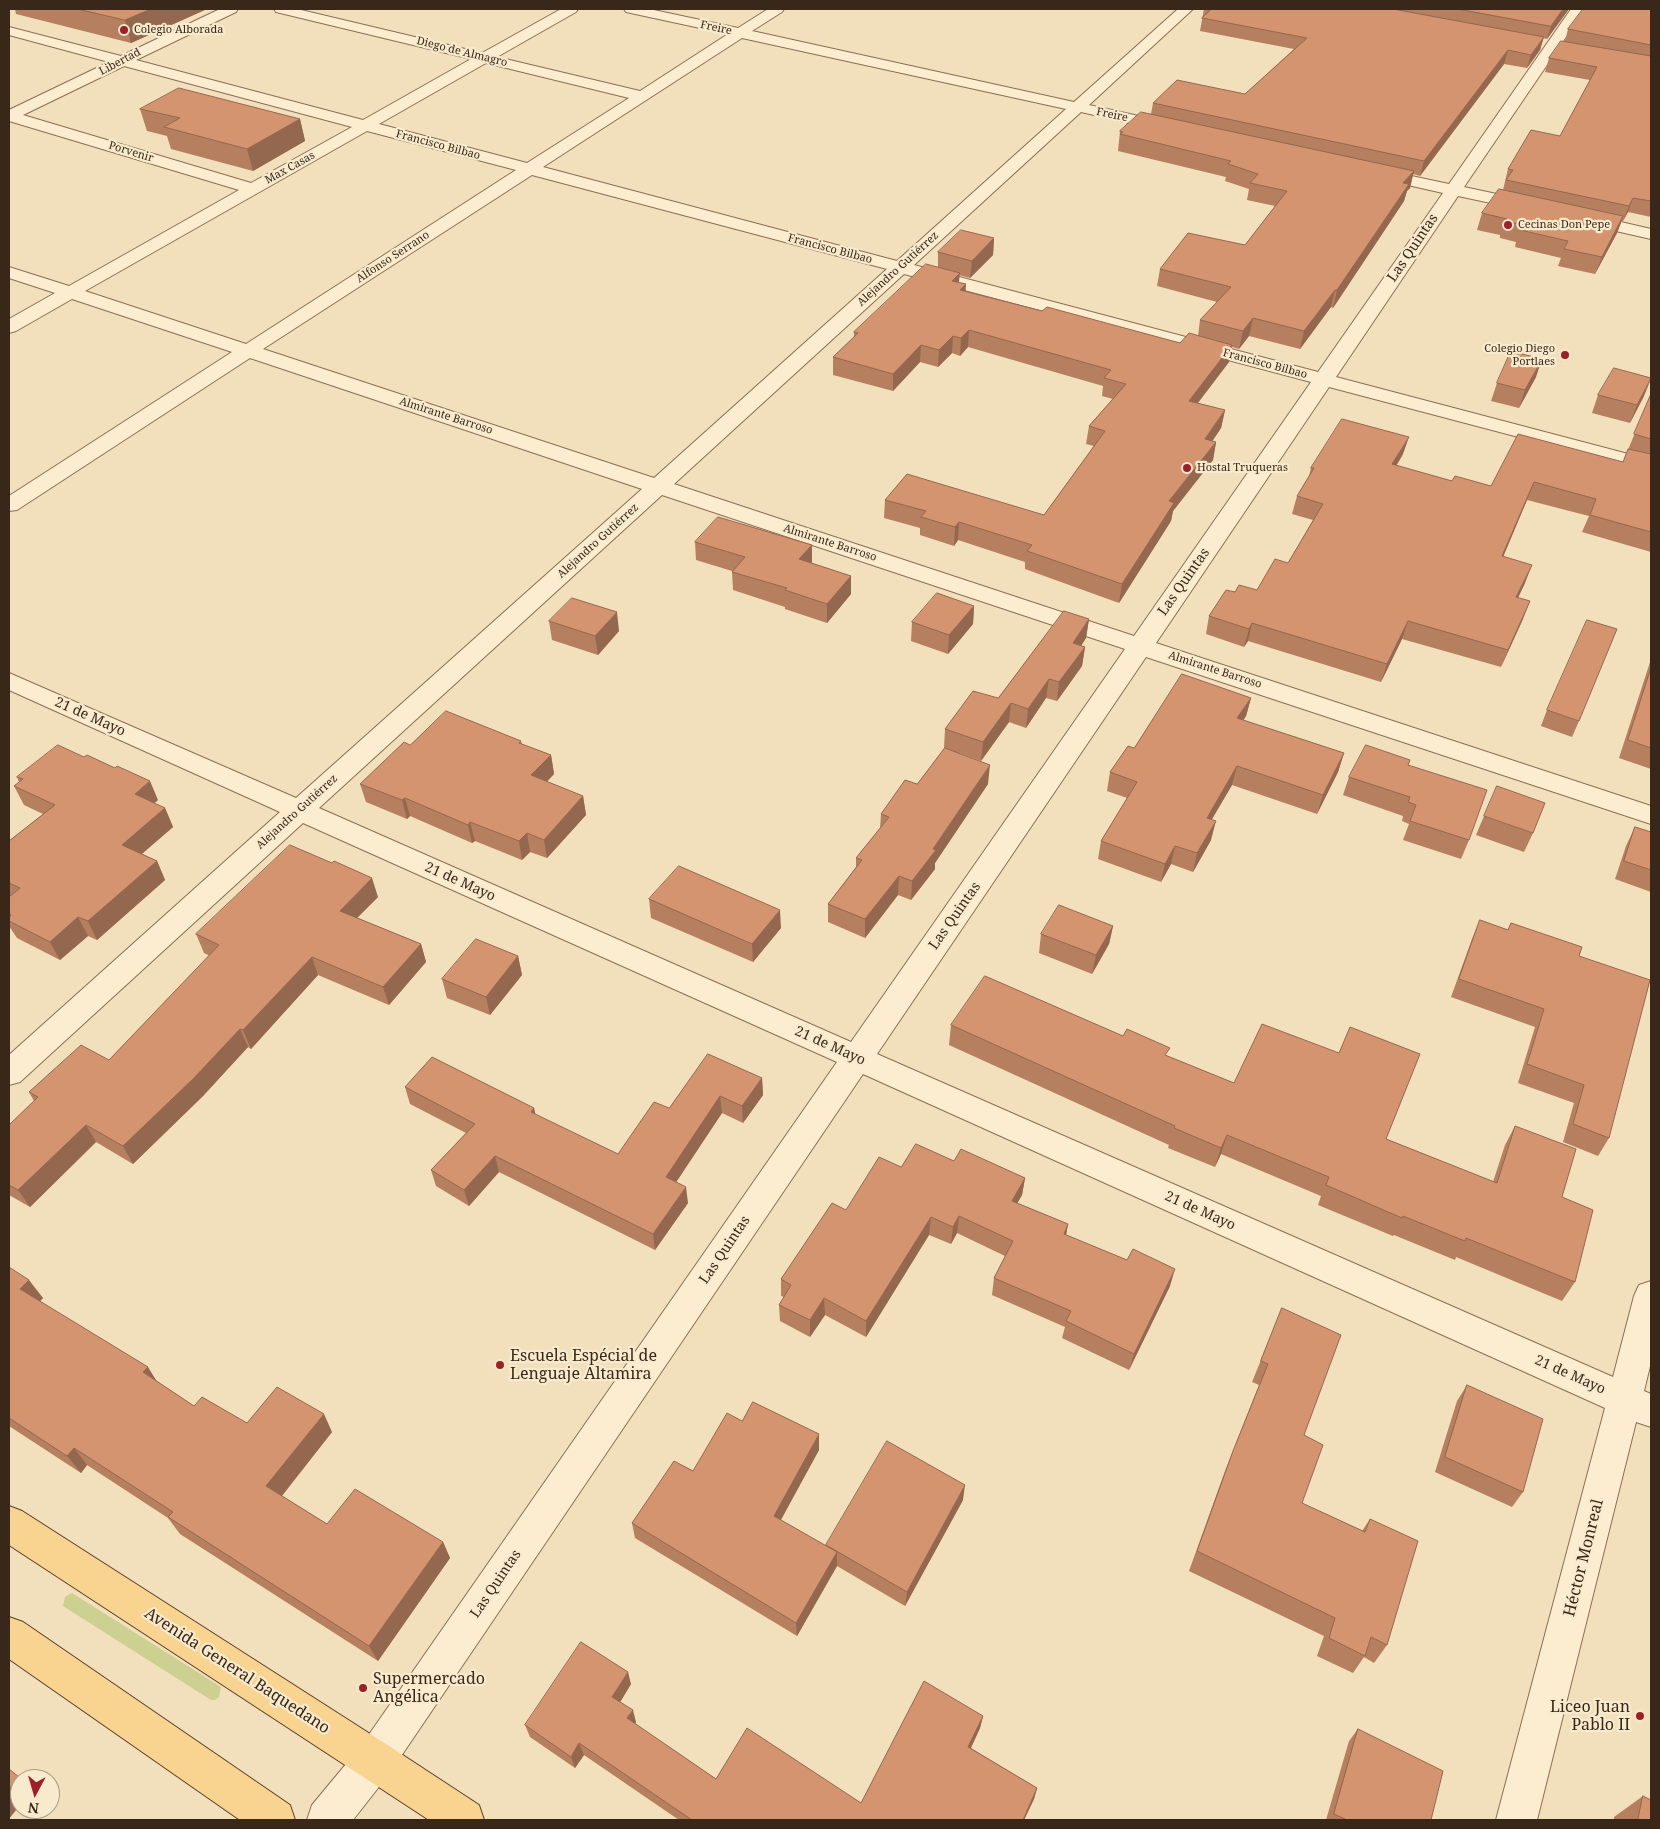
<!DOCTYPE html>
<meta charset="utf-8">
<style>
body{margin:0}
#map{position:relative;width:1660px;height:1829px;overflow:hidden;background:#f2dfbc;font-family:"Noto Serif",serif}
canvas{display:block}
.frame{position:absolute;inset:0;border:10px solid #39281a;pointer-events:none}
.north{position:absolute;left:10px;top:1769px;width:50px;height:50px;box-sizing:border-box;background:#f8eacd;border:1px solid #ac9c85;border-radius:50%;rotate:186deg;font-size:14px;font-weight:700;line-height:20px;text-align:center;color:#39281a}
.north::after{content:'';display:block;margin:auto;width:18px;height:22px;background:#9f1f26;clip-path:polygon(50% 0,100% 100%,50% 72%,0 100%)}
</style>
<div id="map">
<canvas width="1660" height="1829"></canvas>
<div class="frame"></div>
<div class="north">N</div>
</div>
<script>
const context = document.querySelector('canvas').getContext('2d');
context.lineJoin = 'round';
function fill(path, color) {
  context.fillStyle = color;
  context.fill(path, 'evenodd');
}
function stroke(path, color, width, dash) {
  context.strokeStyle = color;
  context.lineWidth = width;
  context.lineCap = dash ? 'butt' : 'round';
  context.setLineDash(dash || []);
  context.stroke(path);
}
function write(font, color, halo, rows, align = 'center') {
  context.font = font + ' "Noto Serif",serif';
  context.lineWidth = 4.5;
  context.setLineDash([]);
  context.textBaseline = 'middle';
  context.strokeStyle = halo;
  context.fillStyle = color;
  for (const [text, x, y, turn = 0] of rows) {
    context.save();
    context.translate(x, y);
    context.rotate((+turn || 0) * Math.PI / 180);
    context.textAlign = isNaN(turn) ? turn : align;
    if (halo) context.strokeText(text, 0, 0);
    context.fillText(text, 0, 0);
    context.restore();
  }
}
const green = new Path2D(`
 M72,1593L221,1687L219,1697L215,1700H211L63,1606L65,1597Z`);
const minor = new Path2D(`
 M220,9H238L236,12L136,60L363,120L471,59L276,12L274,9H297L482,53L561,9H578L576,12L497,57L640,91L728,34L626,12L624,9H649L738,28L768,9H784L782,12L752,31L1074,102L1178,9H1193L1089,105L1175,124L1177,127L1175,130L1169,132L1081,112L914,265L1318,372L1443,193L1368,176L1366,173L1368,170L1374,168L1449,184L1571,9H1585L1464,187L1534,202L1536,206L1534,210L1528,211L1458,196L1336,377L1651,460V472L1329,387L1156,643L1651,806V824L1146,657L877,1054L1613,1377L1634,1296L1639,1285L1651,1281V1362L1644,1391L1651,1394V1427L1636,1422L1537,1820H1496L1605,1408L863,1074L389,1774L353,1820H307L312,1805L361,1746L837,1062L303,823L20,1082L9,1085V1055L280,812L9,690V673L296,798L642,489L250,358L17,510L9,511V496L232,352L72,299L16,331L9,333V319L55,293L9,278V267L69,286L239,190L9,121V110L109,62L9,35V27L121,56ZM742,38L1066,109L897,261L543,167ZM486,63L629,98L527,163L379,124ZM124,66L352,127L251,183L23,115ZM367,131L516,170L246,344L85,291ZM532,175L887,269L654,478L263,349ZM904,274L1311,382L1134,636L674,484ZM662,495L1125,649L851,1042L319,808Z
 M1582,213L1651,229V239L1576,222L1573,218L1576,214Z`);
const major = new Path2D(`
 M9,1506L22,1511L389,1746L479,1805L484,1820H429L9,1545Z
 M9,1617L23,1622L290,1805L295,1820H240L9,1659Z`);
const wall = new Path2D(`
 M15,9H207L131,43L16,14Z
 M1204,9H1569L1547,39L1543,38L1540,50L1527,68L1504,64L1420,176L1413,174L1410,188L1407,191L1404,201L1333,308L1331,307L1300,349L1249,336L1239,349L1232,347L1229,362L1198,403L1225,410L1221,428L1212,441L1216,442L1213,460L1173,511L1171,521L1119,603L1025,569V562L958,540L954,546L920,535V528L884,518L885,500L1044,515L1094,446L1086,444L1089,426L1113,399L1102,396L1103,386L968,347L960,356L952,353L938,367L920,362L893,391L833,375V357L854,337V332L938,268V252L994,238L993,255L970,278L959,275V282L965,291L1042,311L1180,343L1198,336L1200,320L1217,302L1157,286L1160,269L1245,245L1275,206L1247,200L1249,189L1225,181L1226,177L1118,151L1120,131L1151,114L1153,103L1245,94L1294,49L1200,31Z
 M1651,9V217L1628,212L1623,221H1622L1617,233L1595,274L1558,266L1561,258L1515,247L1516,242L1500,238V235L1477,230L1482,213L1503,190L1508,169L1560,136L1590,80L1545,72L1549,58L1565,41L1568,29Z
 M140,109L300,119L305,141L253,171L171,149L167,136L147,131Z
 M1536,377L1519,408L1491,401L1497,383Z
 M1651,394V552L1582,532L1589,516L1527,500L1503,556L1525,583L1518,597L1523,619L1501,667L1402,639L1381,682L1248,641L1244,647L1206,634L1209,616L1235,592L1257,590L1288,563L1313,520L1292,514L1297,496L1309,476L1311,468L1403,454L1396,466L1452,481L1491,486L1623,462Z
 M1598,395L1644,396L1630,423L1592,413Z
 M695,542L812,545V563L851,576V594L827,623L785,609V607L733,590L732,571L696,560Z
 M974,606L973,624L948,654L911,641L912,622Z
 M1089,619L1086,638L1081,646L1085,647L1082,666L1057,701L1046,698L1026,728L1009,722L981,761L959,753L988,784L935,863V869L911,900L898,895L865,938L828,922V904L856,867V858L880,829L881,814L917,784L945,748H944L945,729L998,698Z
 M549,621L619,631L598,655L552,640Z
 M1651,659V769L1619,758Z
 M1251,698L1246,716L1243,720L1344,753L1338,772L1317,814L1232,785L1212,819L1211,840L1193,872L1171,864L1161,882L1098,859L1101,841L1127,798L1107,791L1110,772L1134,748Z
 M1547,710L1579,721L1572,737L1541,726Z
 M521,741L522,744L551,755L554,774L547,782L583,796L586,815L547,858L530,852L522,860L475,841L472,843L410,816L407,819L366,802L360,784L410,745Z
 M1410,760L1408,766L1469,840L1461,859L1403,840L1409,824L1402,821L1403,816L1343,795L1349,777Z
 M17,777L158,800L154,803L165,808L173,827L142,854L157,861L165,880L97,940L88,936L60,960L17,938L11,929L9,927V841L43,814L24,805L14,786L19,782Z
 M1484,816L1533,833L1524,852L1476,835Z
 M1635,827L1651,832V892L1615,879L1626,846Z
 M378,897L357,918L421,944L426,962L389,1005L318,975L251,1049L248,1047L203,1096L133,1164L96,1142L30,1207L9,1195V1125L34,1101L29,1092L109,1060L210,956L204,953L196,934Z
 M649,899L781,928L753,962L651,918Z
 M1480,920L1508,930L1511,923L1579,956L1609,1138L1598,1156L1563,1142L1574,1103L1518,1083L1535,1027L1451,997L1472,939Z
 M1113,926L1109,944L1092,974L1039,953L1041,934Z
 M518,956L522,975L490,1015L447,998L442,979Z
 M951,1025L1167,1056L1234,1083L1386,1139L1493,1182L1505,1145L1515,1126L1562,1197L1575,1282L1562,1301L1456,1257L1455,1260L1394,1235L1393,1236L1318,1205L1321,1196L1221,1154L1215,1167L1168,1148L1169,1145L949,1045Z
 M762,1078L763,1095L743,1123L722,1113L676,1182L688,1203L655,1250L499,1172L469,1206L436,1186L431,1170L466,1133L410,1104L405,1087L534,1108L535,1115L618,1154L669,1108Z
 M954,1161L1025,1178L1022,1195L1017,1203L1068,1224L1066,1235L1170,1286L1129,1370L1062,1338L1065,1327L992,1295L994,1278L1005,1256L957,1233L951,1244L929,1235L866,1337L825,1315L810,1337L780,1321L779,1305L784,1297L781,1296V1279L846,1210L901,1167Z
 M9,1267L43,1298L40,1301L158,1382L194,1406L247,1423L332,1432L282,1496L327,1524L443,1542L450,1558L378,1661L180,1534L168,1518L87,1465L81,1473L9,1426Z
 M1282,1308L1304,1435L1302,1503L1362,1531L1370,1519L1387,1645L1374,1663L1364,1657L1353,1673L1317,1656L1324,1636L1189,1571L1225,1471L1259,1385L1252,1382Z
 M1467,1385L1523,1492L1512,1507L1435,1472L1457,1401Z
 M742,1421L819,1450L780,1520L826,1546L963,1500L905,1606L837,1566L797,1636L635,1538L632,1523L693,1471Z
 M631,1684L620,1702L636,1722L635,1724L716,1779L861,1803L983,1716L980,1728L971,1748L1037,1788L1034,1799L1024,1820H679L584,1755L575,1768L530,1737L525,1725Z
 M1358,1729L1431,1820H1326L1349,1741Z
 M1643,1796L1651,1820H1614V1817Z`);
const shadedWall = new Path2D(`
 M151,9H207L131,43L125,20Z
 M1563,9H1569L1547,39L1551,26Z
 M1544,37L1540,50L1527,68L1531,55Z
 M1508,50L1504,64L1420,176L1424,161Z
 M300,119L305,141L253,171L247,149Z
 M1414,171L1410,188L1407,191L1404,201L1333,308L1337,290L1403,183Z
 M1633,198L1628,212L1623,221L1629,206Z
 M1623,216L1617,233L1595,274L1602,257Z
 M994,238L993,255L970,278L972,261Z
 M960,273L958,290L952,281Z
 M966,284L965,301L960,290Z
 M1335,290L1331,307L1300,349L1304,331Z
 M1253,318L1249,336L1239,349L1243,331Z
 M969,330L968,347L960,356L961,338Z
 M953,336L952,353L938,367L939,350Z
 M921,345L920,362L893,391V374Z
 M1232,345L1229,362L1186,418L1189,401Z
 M1542,359L1536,377L1519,408L1525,390Z
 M1651,379L1644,396L1630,423L1637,405Z
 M1225,410L1221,428L1202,457L1205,439Z
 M1409,437L1403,454L1387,482L1392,464Z
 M1216,442L1213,460L1173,511L1171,521L1119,603L1122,584L1169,501Z
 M1534,482L1527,500L1496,574L1502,556Z
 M959,522L958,540L954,546L955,527Z
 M812,545V563L799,559Z
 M1532,565L1525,583L1510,615L1516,597Z
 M851,576V594L827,623V604Z
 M1530,601L1523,619L1501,667L1508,650Z
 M974,606L973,624L948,654L949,635Z
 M617,612L619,631L598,655L595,636Z
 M1089,619L1086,638L1070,662L1073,643Z
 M1408,621L1402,639L1381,682L1387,664Z
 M1252,623L1248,641L1244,647L1249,629Z
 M1085,647L1082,666L1057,701L1059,682Z
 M1049,679L1046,698L1026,728L1028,709Z
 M1251,698L1246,716L1233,737L1237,718Z
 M1011,703L1009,722L981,761L983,742Z
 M1344,753L1338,772L1317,814L1323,795Z
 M551,755L554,774L534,794L531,775Z
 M990,765L988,784L935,863V869L911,900L912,881Z
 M1237,766L1232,785L1202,836L1207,818Z
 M150,781L158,800L143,813L135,794Z
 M583,796L586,815L547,858L544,840Z
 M405,798L410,816L407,819L402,800Z
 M165,808L173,827L131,863L122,845Z
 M1216,821L1211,840L1193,872L1197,853Z
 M470,822L475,841L472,843L468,825Z
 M527,833L530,852L522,860L519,841Z
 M1175,846L1171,864L1161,882L1165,864Z
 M157,861L165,880L97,940L88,921Z
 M899,876L898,895L865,938V919Z
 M372,878L378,897L346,929L340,911Z
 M780,910L781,928L753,962L752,944Z
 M78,917L88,936L60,960L50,942Z
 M1113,926L1109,944L1092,974L1096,955Z
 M421,944L426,962L389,1005L383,987Z
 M518,956L522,975L490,1015L486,997Z
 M312,957L318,975L251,1049L243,1030Z
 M240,1029L248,1047L203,1096L133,1164L123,1146Z
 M762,1078L763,1095L743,1123L742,1106Z
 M720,1096L722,1113L669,1193L666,1177Z
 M534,1108L538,1125L531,1112Z
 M86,1125L96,1142L30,1207L18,1190Z
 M1227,1135L1221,1154L1215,1167L1221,1148Z
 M495,1156L499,1172L469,1206L464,1190Z
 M1025,1178L1022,1195L1009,1218L1012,1201Z
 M686,1187L688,1203L655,1250L653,1234Z
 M959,1216L957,1233L951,1244L953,1227Z
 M931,1217L929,1235L866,1337V1321Z
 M1068,1224L1065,1241L1064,1234Z
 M1175,1269L1170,1286L1129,1370L1134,1354Z
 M29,1280L43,1298L33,1308L20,1289Z
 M824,1298L825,1315L810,1337V1320Z
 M148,1367L159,1385L143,1372Z
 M324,1414L332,1432L276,1503L266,1486Z
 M819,1434V1450L775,1531L774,1516Z
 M74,1448L87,1465L81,1473L67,1456Z
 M965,1485L963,1500L905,1606L907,1592Z
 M443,1542L450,1558L378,1661L369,1646Z
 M837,1552V1566L797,1636L796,1623Z
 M628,1672L631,1684L616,1709L612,1697Z
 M633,1710L636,1722L631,1730L627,1718Z
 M983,1716L980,1728L966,1758L968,1747Z
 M579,1743L584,1755L575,1768L571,1757Z
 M19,1777L22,1779H20V1805L9,1819V1789Z
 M1037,1788L1034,1799L1024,1820H1023Z`);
const building = new Path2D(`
 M78,9H151L125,20Z
 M1212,9H1393L1544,37L1531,55L1508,50L1424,161L1153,103L1177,80L1245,94L1307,38L1202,18Z
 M1458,9H1563L1551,26Z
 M1583,9H1651V45L1568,29Z
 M1561,41L1651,56V201L1633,198L1629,206L1506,180L1513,170L1508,169L1531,130L1560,136L1597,67L1549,58Z
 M179,88L300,119L247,149L164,127L180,118L140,109Z
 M1141,112L1414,171L1403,183L1409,184L1337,290H1335L1304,331L1253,318L1243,331L1200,320L1231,287L1160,269L1188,233L1245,245L1287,191L1250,183L1258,174L1228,164L1231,161L1120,134L1123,132L1120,131Z
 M1499,189L1623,216L1602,257L1564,249L1568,241L1520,230L1523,225L1505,221L1507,219L1482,213Z
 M961,230L994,238L972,261L938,252Z
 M926,264L960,273L952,281L966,284L960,290L1042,311L1047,307L1180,343L1189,333L1232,345L1189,401L1225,410L1205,439L1216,442L1169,501L1174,503L1122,584L1027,551L1032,545L959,522L955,527L921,517L926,511L885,500L907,474L1044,515L1105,431L1089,426L1126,384L1104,378L1111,370L969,330L961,338L953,336L939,350L921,345L893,374L833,357L858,333L854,332Z
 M1511,351L1542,359L1525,390L1497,383Z
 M1614,368L1651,378L1637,405L1598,395Z
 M1651,394V439L1634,434Z
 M1342,419L1409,437L1392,464L1452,481L1455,476L1491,486L1518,434L1623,462L1628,449L1651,454V532L1590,515L1596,499L1534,482L1502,556L1532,565L1516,597L1530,601L1508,650L1408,621L1387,664L1252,623L1249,629L1209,616L1226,590L1235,592L1239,585L1257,590L1275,559L1288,563L1323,504L1297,496L1314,468H1311Z
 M718,517L812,545L799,559L851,576L827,604L785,590L787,588L732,572L745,557L695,542Z
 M937,593L974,606L949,635L912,622Z
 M572,598L617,612L595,636L549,621Z
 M1064,611L1089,619L1073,643L1085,647L1059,682L1049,679L1028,709L1011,703L983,742L945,729L973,691L998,698Z
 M1587,620L1617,629L1579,721L1547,710Z
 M1651,668V748L1628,740Z
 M1182,674L1251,698L1237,718L1344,753L1323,795L1237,766L1207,818L1216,821L1197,853L1175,846L1165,864L1101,841L1137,782L1110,772L1128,746L1134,748Z
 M446,711L521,741L519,743L551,755L531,775L583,796L544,840L527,833L519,841L470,822L468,825L405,798L402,800L360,784L404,742L410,745Z
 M58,745L84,757L87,755L115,768L117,766L150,781L135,794L165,808L122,845L157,861L88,921L78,917L50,942L9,921V918L11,915L9,914V897L20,888L9,883V841L55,805L14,786L23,779L17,777Z
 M1366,745L1410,760L1408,765L1487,790L1469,840L1410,821L1416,805L1408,802L1410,797L1349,777Z
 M945,748L990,765L933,849L936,850L912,881L899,876L865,919L828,904L862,860L856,858L889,817L881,814L905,780L917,784Z
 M1497,786L1545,803L1533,833L1484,816Z
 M1635,827L1651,832V870L1624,861Z
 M290,845L332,863L334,861L372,878L340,911L421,944L383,987L312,957L243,1030L240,1029L194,1078L123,1146L86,1125L18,1190L9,1185V1125L38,1097L29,1092L81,1045L109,1060L219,945L196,934Z
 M679,866L780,910L752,944L649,899Z
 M1059,905L1113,926L1096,955L1041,934Z
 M1480,920L1508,930L1511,923L1582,947L1579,956L1650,980L1609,1138L1573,1124L1584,1085L1527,1064L1544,1009L1459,979Z
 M476,939L518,956L486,997L442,979Z
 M985,976L1123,1036L1127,1029L1170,1048L1165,1055L1234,1083L1262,1024L1339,1053L1350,1027L1420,1054L1386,1139L1497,1183L1515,1126L1576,1149L1562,1197L1593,1210L1575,1282L1466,1238L1465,1241L1403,1216L1402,1218L1326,1185L1329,1177L1227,1135L1221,1148L1174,1128L1175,1126L951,1025Z
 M708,1054L762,1078L742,1106L720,1096L666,1177L686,1187L653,1234L495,1156L464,1190L431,1170L475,1124L405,1087L432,1057L534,1108L531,1112L618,1154L654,1102L669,1108Z
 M916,1144L954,1161L961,1149L1025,1178L1012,1201L1068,1224L1064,1234L1127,1260L1133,1249L1175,1269L1134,1354L1066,1321L1071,1311L994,1278L1013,1241L959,1216L953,1227L931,1217L866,1321L824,1298L810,1320L779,1305L791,1285L781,1279L832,1203L846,1210L879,1157L901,1167Z
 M9,1267L29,1280L20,1289L148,1367L143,1372L194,1406L202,1397L247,1423L277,1387L324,1414L266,1486L327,1524L355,1489L443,1542L369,1646L168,1517L173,1512L74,1448L67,1456L9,1418Z
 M1282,1308L1341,1335L1304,1435L1323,1445L1302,1503L1365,1532L1370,1519L1418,1541L1387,1645L1371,1637L1365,1656L1329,1638L1335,1618L1197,1551L1233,1451L1268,1364L1261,1361Z
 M1467,1385L1543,1419L1523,1492L1445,1457Z
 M753,1402L819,1434L774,1516L837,1552L796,1623L632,1523L674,1461L693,1471L727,1413L742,1421Z
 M887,1441L965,1485L907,1592L826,1545Z
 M581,1642L628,1672L612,1697L633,1710L627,1718L716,1779L747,1728L861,1803L924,1681L983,1716L968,1747L1037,1788L1023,1820H692L579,1743L571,1757L525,1725Z
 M1358,1729L1443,1771L1431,1820H1347L1334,1814Z
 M9,1769L19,1777L9,1789Z
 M1643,1796L1651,1800V1820H1638Z`);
const markers = [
 [124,30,5,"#9f1f26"],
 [1508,225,5,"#9f1f26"],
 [1565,355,5,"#9f1f26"],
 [1187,468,5,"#9f1f26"],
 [500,1365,5,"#9f1f26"],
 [363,1688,5,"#9f1f26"],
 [1640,1716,5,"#9f1f26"]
];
const farStreetnames = [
 ["Freire",716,28,12],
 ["Diego de Almagro",462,52,14],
 ["Libertad",120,62,-28],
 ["Freire",1112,115,12],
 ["Francisco Bilbao",438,145,15],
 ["Porvenir",131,152,17],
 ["Max Casas",290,168,-29],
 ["Francisco Bilbao",830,249,15],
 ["Alfonso Serrano",393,257,-33],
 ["Alejandro Gutiérrez",898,269,-42],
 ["Francisco Bilbao",1265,364,15],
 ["Almirante Barroso",446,416,18],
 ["Alejandro Gutiérrez",598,541,-42],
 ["Almirante Barroso",830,543,18],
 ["Almirante Barroso",1215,670,18],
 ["Alejandro Gutiérrez",297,812,-42]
];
const farPoinames = [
 ["Colegio Alborada",134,30],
 ["Cecinas Don Pepe",1518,225],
 ["Colegio Diego",1555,349,"right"],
 ["Portlaes",1555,362,"right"],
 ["Hostal Truqueras",1197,468]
];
const streetNames = [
 ["Las Quintas",1413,248,-56],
 ["Las Quintas",1184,582,-55],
 ["21 de Mayo",90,717,24],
 ["21 de Mayo",460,882,24],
 ["Las Quintas",955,916,-55],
 ["21 de Mayo",830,1046,24],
 ["21 de Mayo",1200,1211,24],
 ["Las Quintas",725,1250,-56],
 ["21 de Mayo",1570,1375,24],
 ["Las Quintas",496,1584,-56]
];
const nearPoinames = [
 ["Escuela Espécial de",510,1356],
 ["Lenguaje Altamira",510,1374],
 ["Supermercado",373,1679],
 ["Angélica",373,1697],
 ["Liceo Juan",1630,1707,"right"],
 ["Pablo II",1630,1725,"right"]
];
const nearStreetnames = [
 ["Héctor Monreal",1584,1558,-76],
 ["Avenida General Baquedano",237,1671,33]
];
fill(green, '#ccd090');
stroke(minor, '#8b6f54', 2);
stroke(major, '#583d29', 2);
fill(minor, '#fcedd0');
fill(major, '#f9d390');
fill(wall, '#b67f5f');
fill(shadedWall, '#94684e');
fill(building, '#d4946f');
stroke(building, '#94684e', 1);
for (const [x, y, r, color] of markers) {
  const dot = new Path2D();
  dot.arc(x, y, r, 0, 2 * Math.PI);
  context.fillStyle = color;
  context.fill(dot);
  stroke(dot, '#f8eacd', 2);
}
write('11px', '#39281a', '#f8eacd', farStreetnames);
write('11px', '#39281a', '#f8eacd', farPoinames, 'left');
write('14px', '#39281a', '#f8eacd', streetNames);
write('16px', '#39281a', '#f8eacd', nearPoinames, 'left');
write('16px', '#39281a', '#f8eacd', nearStreetnames);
</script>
